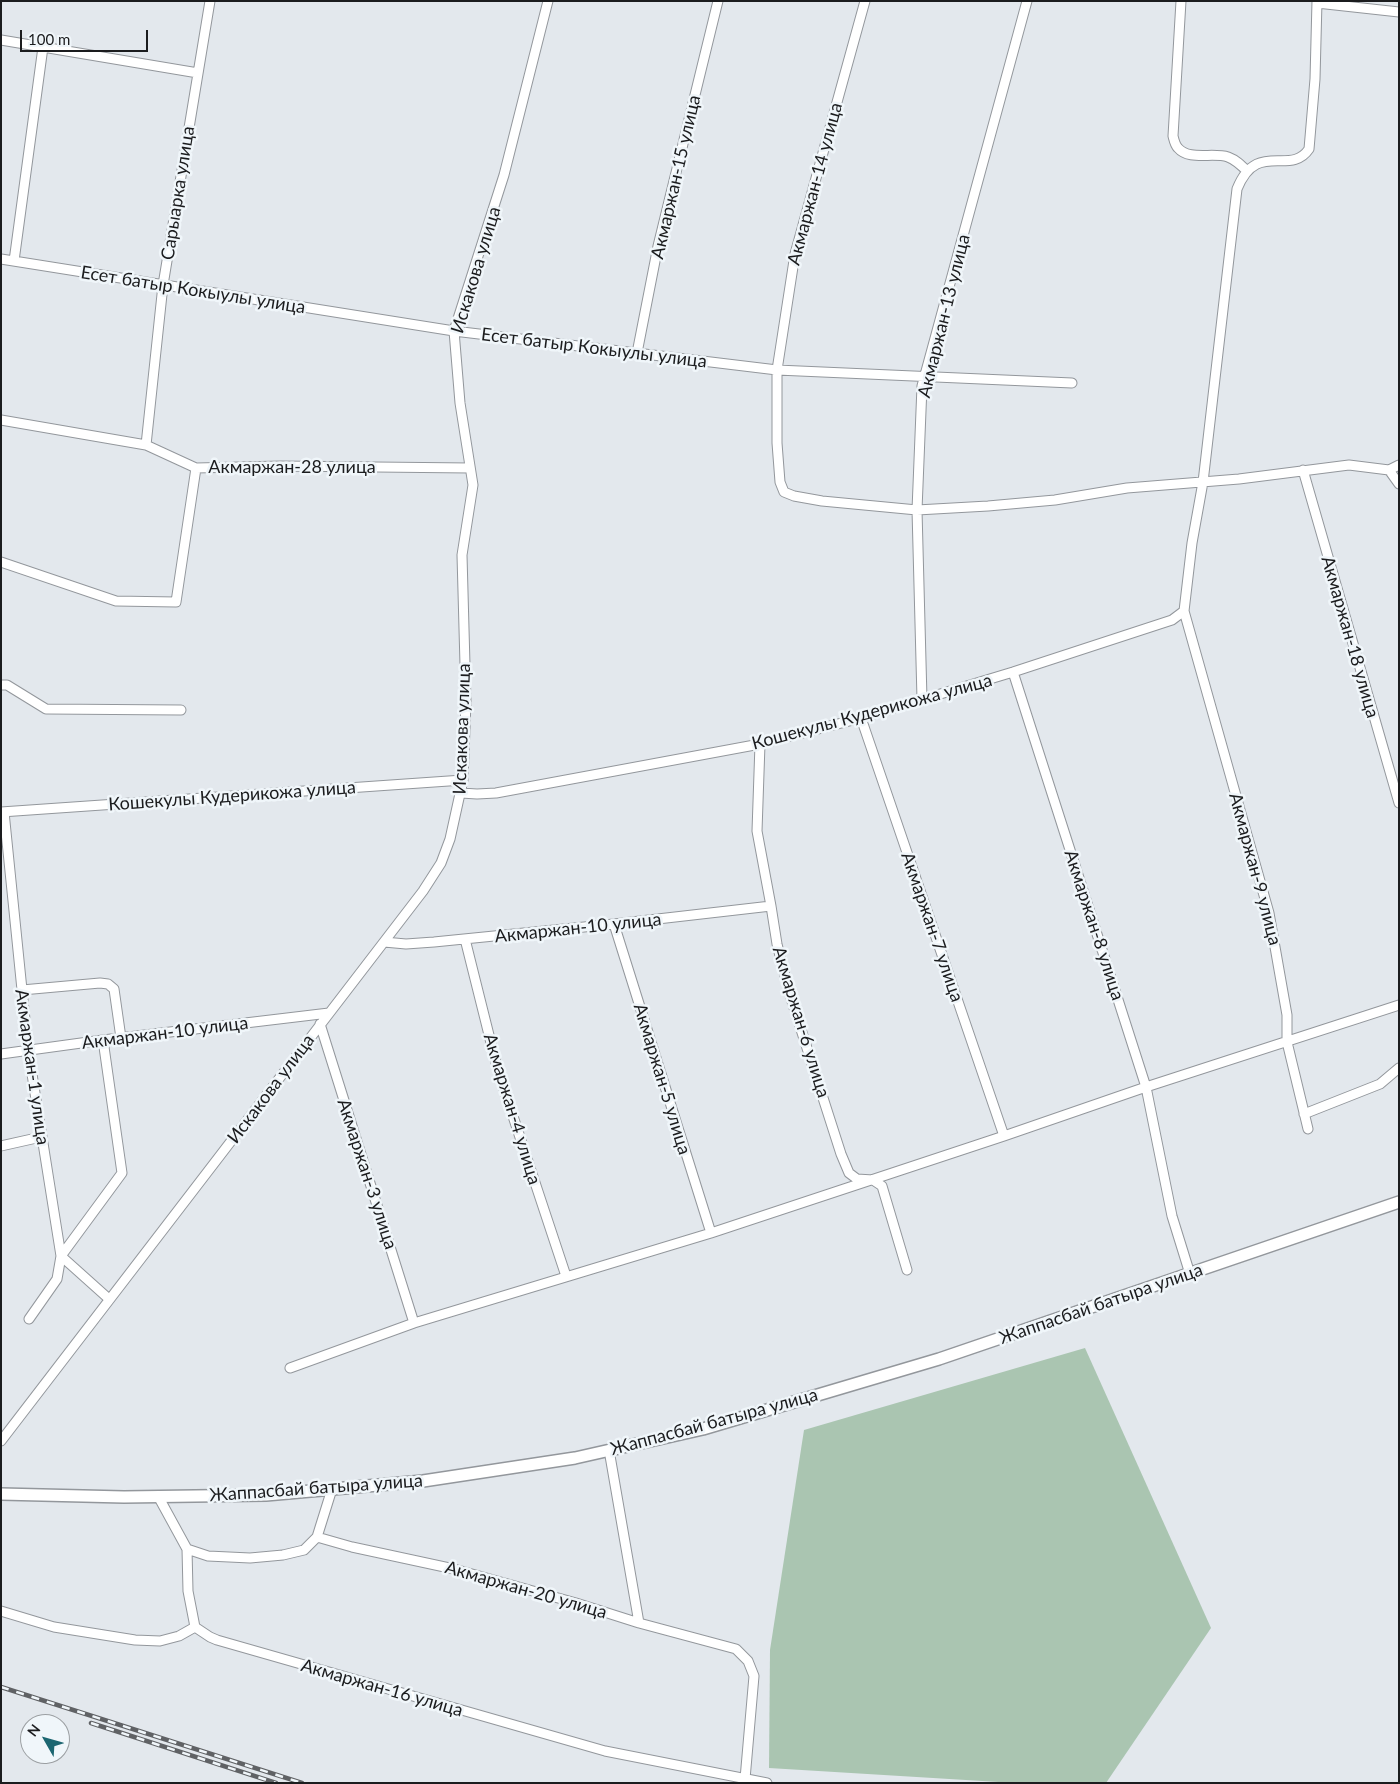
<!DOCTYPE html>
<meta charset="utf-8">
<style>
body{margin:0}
#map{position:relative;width:1400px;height:1784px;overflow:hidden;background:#e3e8ed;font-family:Lato,sans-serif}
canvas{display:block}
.frame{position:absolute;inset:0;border:2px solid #1b1c1e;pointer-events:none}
.north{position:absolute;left:20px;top:1714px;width:50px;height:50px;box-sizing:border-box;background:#f0f6fa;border:1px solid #9b9fa2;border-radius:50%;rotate:308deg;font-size:14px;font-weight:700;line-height:20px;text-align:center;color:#1b1c1e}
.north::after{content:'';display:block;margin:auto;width:18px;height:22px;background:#1c6671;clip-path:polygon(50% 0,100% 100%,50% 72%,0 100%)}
.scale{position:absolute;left:20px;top:30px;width:128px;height:22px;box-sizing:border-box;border:2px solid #1b1c1e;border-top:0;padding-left:6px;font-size:15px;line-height:18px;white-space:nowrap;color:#1b1c1e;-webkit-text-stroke:4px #f0f6fa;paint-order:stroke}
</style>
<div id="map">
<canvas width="1400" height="1784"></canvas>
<div class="frame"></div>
<div class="north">N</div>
<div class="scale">100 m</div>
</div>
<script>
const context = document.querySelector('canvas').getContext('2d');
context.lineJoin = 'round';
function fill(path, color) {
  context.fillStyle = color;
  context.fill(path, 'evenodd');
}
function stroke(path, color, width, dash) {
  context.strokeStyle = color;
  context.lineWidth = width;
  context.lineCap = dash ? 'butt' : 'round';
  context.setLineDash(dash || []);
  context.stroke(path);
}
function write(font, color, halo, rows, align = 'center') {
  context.font = font + ' Lato,sans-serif';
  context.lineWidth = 5;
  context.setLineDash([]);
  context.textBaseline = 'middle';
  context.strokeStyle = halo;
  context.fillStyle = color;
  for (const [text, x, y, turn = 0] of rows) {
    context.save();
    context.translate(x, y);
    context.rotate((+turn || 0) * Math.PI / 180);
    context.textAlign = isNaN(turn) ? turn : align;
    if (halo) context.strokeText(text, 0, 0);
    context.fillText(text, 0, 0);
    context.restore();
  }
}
const green = new Path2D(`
 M1085,1348L1211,1628L1106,1783H1015L769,1768L770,1650L804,1430Z`);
const minor = new Path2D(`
 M865,1L795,254L777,370V443L780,482L784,492L794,496L822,501L917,510L988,506L1055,500L1127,488L1239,479L1349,465L1389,470L1399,465
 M1181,1L1173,136C1174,140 1175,145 1178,148C1189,161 1213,152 1228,157C1236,160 1241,165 1247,171
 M1317,3L1399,12
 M1,40L198,73
 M1,259L454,331L777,370L1072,383
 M14,261L43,47
 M637,353L658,246L718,1
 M1,420L146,445L196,468L281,466L470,468
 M146,445L163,285L210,1
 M1303,470L1399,803
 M1389,470L1399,484
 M1,562L116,601L176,602L196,468
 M1013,672L1146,1087L1172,1216L1190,1274
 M1,685H7L46,709L181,710
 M922,699L917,510L922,386L1027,1
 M861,718L1004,1136
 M760,744L757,831L771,906L777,944L789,992L841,1154L849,1173L857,1179L873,1180L882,1186L907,1270
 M461,793L477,794L496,793L760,744L861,718L1013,672L1172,620L1184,611
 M1,812L463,780
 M4,812L28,1049L61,1256L109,1299
 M614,924L711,1233
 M465,939L498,1071L566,1276
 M384,942L406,944L434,942L614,924L771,906
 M22,990L100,983L108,984L114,989L121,1038
 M320,1024L414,1323
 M1,1054L103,1040L329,1013
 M1304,1114L1380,1084L1399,1068
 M1308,1129L1287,1042V1015L1269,913L1184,611L1192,543L1203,482L1237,189C1257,139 1290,177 1309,149L1315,79L1317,1
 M1,1146L41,1137
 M29,1319L57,1279L61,1256L122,1173L103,1040
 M290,1368L414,1323L711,1233L1004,1136L1146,1087L1399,1005
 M1,1441L423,891L441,863L450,839L463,780L466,702L462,555L473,485L460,403L454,331L504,175L548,1
 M609,1450L639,1623
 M158,1496L187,1549L188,1591L195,1627
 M317,1537L332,1489
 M187,1549L208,1556L250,1558L283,1555L304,1550L317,1537L352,1547L454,1569L576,1603L639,1623L736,1649L748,1661L754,1676L745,1779
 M1,1611L54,1627L135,1640L160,1641L179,1636L195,1627L210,1637L217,1640L605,1751L767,1783`);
const major = new Path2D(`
 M1,1494L124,1497L266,1495L423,1481L575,1458L703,1429L939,1359L1399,1202`);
const rail = new Path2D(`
 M1,1687L302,1783
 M91,1723L276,1783`);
const streetNames = [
 ["Акмаржан-15 улица",676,177,-77],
 ["Акмаржан-14 улица",815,184,-75],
 ["Сарыарка улица",178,193,-81],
 ["Искакова улица",476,270,-73],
 ["Есет батыр Кокыулы улица",193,290,9],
 ["Акмаржан-13 улица",944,316,-76],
 ["Есет батыр Кокыулы улица",594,348,7],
 ["Акмаржан-28 улица",292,467],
 ["Акмаржан-18 улица",1350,637,74],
 ["Кошекулы Кудерикожа улица",872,712,-15],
 ["Искакова улица",462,729,-88],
 ["Кошекулы Кудерикожа улица",232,796,-4],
 ["Акмаржан-9 улица",1255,869,75],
 ["Акмаржан-8 улица",1094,925,72],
 ["Акмаржан-7 улица",932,927,71],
 ["Акмаржан-10 улица",578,928,-6],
 ["Акмаржан-6 улица",801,1022,73],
 ["Акмаржан-10 улица",165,1033,-7],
 ["Акмаржан-1 улица",32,1067,82],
 ["Акмаржан-5 улица",662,1079,73],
 ["Искакова улица",271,1089,-53],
 ["Акмаржан-4 улица",512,1109,73],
 ["Акмаржан-3 улица",367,1174,72],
 ["Жаппасбай батыра улица",1101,1304,-19],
 ["Жаппасбай батыра улица",714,1422,-15],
 ["Жаппасбай батыра улица",316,1488,-4],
 ["Акмаржан-20 улица",526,1590,16],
 ["Акмаржан-16 улица",382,1688,16]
];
fill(green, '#aac5b1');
stroke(minor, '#93979c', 11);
stroke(major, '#93979c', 14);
stroke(minor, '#fff', 9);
stroke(major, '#fff', 11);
stroke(rail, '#606265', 4.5);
stroke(rail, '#f0f6fa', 2.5, [8]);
write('18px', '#1b1c1e', '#f0f6fa', streetNames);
</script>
